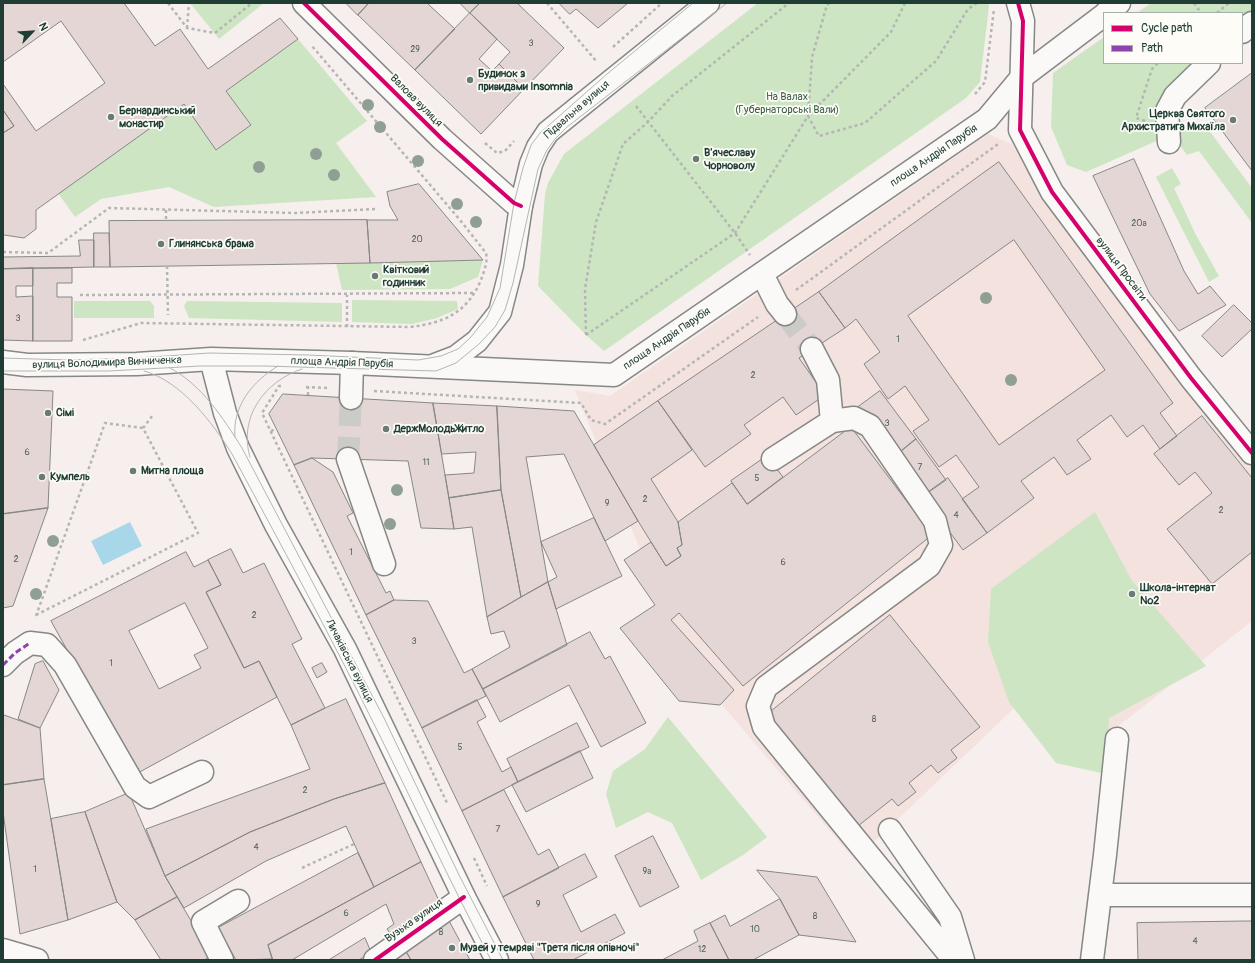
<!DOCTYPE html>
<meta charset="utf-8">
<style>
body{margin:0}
#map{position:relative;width:1255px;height:963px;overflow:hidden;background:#f6efed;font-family:Pangolin,sans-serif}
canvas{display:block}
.frame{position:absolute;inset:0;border:4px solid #1f3d34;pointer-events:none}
.legend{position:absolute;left:1103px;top:12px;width:140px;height:52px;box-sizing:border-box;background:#fdfcf7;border:1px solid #a4b0a9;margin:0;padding:5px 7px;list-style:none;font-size:12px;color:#1f3d34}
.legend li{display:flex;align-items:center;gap:8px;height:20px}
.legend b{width:20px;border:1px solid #a4b0a9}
.north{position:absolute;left:12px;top:12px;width:40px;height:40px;-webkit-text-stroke:3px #fdfcf7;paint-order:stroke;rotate:65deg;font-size:11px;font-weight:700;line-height:16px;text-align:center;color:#1f3d34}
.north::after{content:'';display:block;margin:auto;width:14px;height:18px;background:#1f3d34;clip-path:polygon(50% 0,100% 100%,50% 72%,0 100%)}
</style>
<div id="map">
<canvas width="1255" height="963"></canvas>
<div class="frame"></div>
<ul class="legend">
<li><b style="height:5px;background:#d6006c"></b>Cycle path</li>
<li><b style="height:5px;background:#8e44ad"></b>Path</li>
</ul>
<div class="north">N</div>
</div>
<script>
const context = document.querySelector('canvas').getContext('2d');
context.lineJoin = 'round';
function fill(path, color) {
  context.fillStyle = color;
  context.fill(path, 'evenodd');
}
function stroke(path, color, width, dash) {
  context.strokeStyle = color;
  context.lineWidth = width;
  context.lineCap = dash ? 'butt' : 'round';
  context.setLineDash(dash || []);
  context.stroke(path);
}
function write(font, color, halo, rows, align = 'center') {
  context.font = font + ' Pangolin,sans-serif';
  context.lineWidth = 3.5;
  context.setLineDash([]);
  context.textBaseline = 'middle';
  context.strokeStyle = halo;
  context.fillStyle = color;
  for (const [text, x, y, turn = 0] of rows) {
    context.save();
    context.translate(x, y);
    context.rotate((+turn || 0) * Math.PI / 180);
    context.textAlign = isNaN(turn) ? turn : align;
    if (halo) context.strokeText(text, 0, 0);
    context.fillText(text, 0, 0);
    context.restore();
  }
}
const built = new Path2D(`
 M988,134L1012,144L1208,410L1252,463V621L1093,746L1030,693L855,860L687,664L575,390L610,396Z`);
const green = new Path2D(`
 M190,3H264L219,39Z
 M758,3H988L989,6L980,82L966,98L604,351L586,335L538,286L545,194L548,183L564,154Z
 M1151,3H1252V16L1242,25V13H1137Z
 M1104,37V63H1200L1161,139L1086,172L1067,165L1051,127L1053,73Z
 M298,39L367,121L336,143L376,197L214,207L169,187L101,199L75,217L58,193L184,104L216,150L251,125L226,91Z
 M1196,121L1199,125H1205L1252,188V223L1199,151L1187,155L1174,137Z
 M1172,168L1181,184L1174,188L1196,235L1219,276L1209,282L1156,177Z
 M483,260L478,277L450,289L342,290L336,263Z
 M352,300L457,301L458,309L437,318L412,324L352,322Z
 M74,301H150L154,306V318H74Z
 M187,301L342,303V322L189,318L184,306Z
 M1095,512L1132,581L1206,666L1109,718L1106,774L1056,763L1009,702L988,642L991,589Z
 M668,717L767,837L743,855L701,880L672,823L648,812L616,828L606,794L613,771L645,749Z`);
const water = new Path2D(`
 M130,522L142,546L103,565L91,541Z`);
const building = new Path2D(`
 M3,3H124L155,46L180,29L208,69L280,18L298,39L226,91L251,125L216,150L184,104L36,210V229L24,238L4,235L3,234V133L14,126L3,110V84L36,131L105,83L61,21L3,62Z
 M346,3H369L358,15Z
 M369,3H427L455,29L415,70L358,15Z
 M460,3H480L470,13Z
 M480,3H517L564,48L524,89L499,64L510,52L470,13Z
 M559,3H628L598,28L576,9L570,14Z
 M470,13L497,39L479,59L492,71L499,64L524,89L481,134L415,70Z
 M1252,73V171L1205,108Z
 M3,110L14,126L3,133Z
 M1134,159L1184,271L1198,294L1210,286L1226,305L1179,331L1150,294L1093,176Z
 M999,162L1173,403L1160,413L1177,436L1160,449L1143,425L1127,437L1111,415L1077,440L1091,459L1067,475L1054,457L1021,481L1034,498L987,533L962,499L979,487L956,455L939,467L913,431L929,420L905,386L888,399L864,364L880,352L856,319L845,328L819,292ZM1014,240L1105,370L999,445L908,316Z
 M419,184L483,260L370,263L367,220H398L390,206L387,192Z
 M367,220L370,263L110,267L109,221Z
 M94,233H109L110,267H94Z
 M79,240H94V267L3,269V257L80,256Z
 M33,268H72V283H57V297H72V341H33Z
 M33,268V286H16V297L33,296V341L3,340V269Z
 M819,292L845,328L799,358L825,395L796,415L783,397L744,425L751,434L705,467L658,401Z
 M1234,305L1252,323V329L1222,357L1202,336Z
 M3,389L53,391L48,508L3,514Z
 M880,391L916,439L894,457L857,408Z
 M283,394L433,403L454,529L421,528L408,461L312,458L294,465L269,414Z
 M658,401L692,450L651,479L678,522L682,545L677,548L681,556L666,566L638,521L594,445Z
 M433,403L497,406L501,490L449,498L445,475L474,473L476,452L442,454Z
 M497,406L574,411L638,521L605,541L564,454L526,457L548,582L521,597L501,490Z
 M1202,416L1252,478V552L1212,584L1167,529L1212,493L1195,472L1179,485L1154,454Z
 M851,427L932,535L743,686L679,613L671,620L734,690L720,705L679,701L620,628L655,605L624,560L651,542L666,566L681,556L677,548L682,545L678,522L732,483L747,504Z
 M916,439L946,480L923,496L894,457Z
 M767,456L783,477L747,504L731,481Z
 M312,458L333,472L353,513L347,516L386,593L390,591L394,600L366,615L294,465Z
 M948,478L987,533L963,550L923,496Z
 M501,490L521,597L487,617L472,527L454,529L449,498Z
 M48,508L13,606L3,608V514Z
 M594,518L622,576L556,609L548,582L557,577L541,542Z
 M231,549L243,573L264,563L302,639L292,644L325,708L291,725L259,661L244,668L206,592L221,585L208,560Z
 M186,552L194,567L208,560L221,585L206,592L244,668L259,661L277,697L136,774L51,621ZM185,603L208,648L194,655L201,668L159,689L129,631Z
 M548,582L567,645L483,689L472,669L510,647L504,631L491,634L487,617Z
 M394,600L428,601L464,673L472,669L486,696L422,728L366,615Z
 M890,615L980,727L951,750L957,758L938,773L931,765L909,783L916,792L898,806L892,799L858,826L768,714Z
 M590,632L605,659L610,656L646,723L601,747L569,685L500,722L483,689Z
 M43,661L59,690L40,728L18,719L35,664Z
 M322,663L327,672L317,678L312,668Z
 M346,699L385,783L334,799L250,832L165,876L146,829L310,769L291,725L325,708Z
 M477,700L486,717L477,722L502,772L511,767L518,782L462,811L422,728Z
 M4,715L40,728L44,779L3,785Z
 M577,723L589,747L518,782L507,759Z
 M580,751L593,778L526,812L512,785Z
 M44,779L68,920L20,934L3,812V785Z
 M385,783L421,862L374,887L346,826L266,861L184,908L165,876L250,832L334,799Z
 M504,790L538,855L549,849L559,868L503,897L462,811Z
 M129,793L165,876L177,897L135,920L117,902L85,812Z
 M85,812L117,902L68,920L51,819Z
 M653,836L679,887L640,907L615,856Z
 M358,853L374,887L268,945L272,959L236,960L218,928Z
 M585,854L597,877L563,895L581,932L615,914L625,933L573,960H534L503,897Z
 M421,862L441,905L394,939L387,929L394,924L386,904L292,960H273L268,945Z
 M757,870L817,877L856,942L799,935L780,899Z
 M177,897L212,956L204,960H161L135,920Z
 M780,899L799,935L753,960H729L710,923L725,915L730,926Z
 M447,917L470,960H411L404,948Z
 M1245,921H1252V960H1138L1137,923Z
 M710,923L729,960H662L698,941L694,931Z
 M365,938L371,952L359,960H329Z
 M404,948L411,960H388Z`);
const minorTunnel = new Path2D(`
 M785,314L812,349
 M348,459L351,398`);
const path = new Path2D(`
 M168,3L187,28L215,33L252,3
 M547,3L597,62
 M905,3L891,32L808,116L819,136L865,123L936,61L968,9L977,3
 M1194,3L1201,13
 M1217,13L1229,3
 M187,28L189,3
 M613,47L662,3
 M975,94L985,82L994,9
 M636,106L735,233L750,255
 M1145,121L1136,118L1152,69L1158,63
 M485,143L497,153L505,151L514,141
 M166,210V221
 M3,252L48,253L109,208L295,213L376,209
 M167,266L168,315
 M796,290L998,144
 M80,295L474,293
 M347,327V295
 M586,335L735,233L808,116L812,57L827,5L829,3
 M586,335L585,289L596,222L623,144L648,122L672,96L789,3
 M83,340L141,323L410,327C444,323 467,313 481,280C484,271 488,262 486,253L460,220L312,46
 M281,386H279L262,413L448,805
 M306,387L329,388
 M374,391L581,403L591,420L605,424L758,317
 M308,395V387
 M271,431L276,429
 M36,615L198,533L143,428L153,415
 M36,616L105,423L143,428
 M474,858L487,886
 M302,868L354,844`);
const minor = new Path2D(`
 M304,3L442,139L514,203L521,206
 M1018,3L1023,21L1020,130L1052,192L1191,378L1252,453
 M1242,32L1252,23
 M1169,142L1167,111L1175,96L1209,63
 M762,274L777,304L785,314
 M812,349L828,380L832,421
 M351,398L352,363
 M348,459L384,564
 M773,459L832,421L854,418L870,426L935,521L941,545L929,566L766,687L758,706L764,727L954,960
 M3,665L15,653L30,643L47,645L65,665L135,787L149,797L202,772
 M890,830L950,917L963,960
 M1100,895H1252
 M3,950L37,960
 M222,960L203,922L238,901
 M375,960L464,897
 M1092,960L1105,855L1117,739`);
const major = new Path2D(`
 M1106,13L1119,3
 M211,359L225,413L238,448L276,525L345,649L464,897L497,960
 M3,362L27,365L137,364L211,359L352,363L614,375L987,119L1022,77L1104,15
 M435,365L456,357L477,341L500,312L512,265L521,206L531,164L538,147L548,132L708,3`);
const tram = new Path2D(`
 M3,358L68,360L137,358L209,353L308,355L418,360L441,356L458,349L470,338L487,317L500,288L514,203L523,168L531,145L540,133L607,74L693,3
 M170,368C202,385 223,418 242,448L384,718L459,875L503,960
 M3,371H109L200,366H265L436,371L456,363L479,344L495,327L505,310L513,283L538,169L547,150L555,139L567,127L727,3
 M144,371C181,381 212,422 232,454C280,543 329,633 374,724C413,802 450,882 491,960
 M235,437C232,406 253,381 278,366
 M250,457C238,417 265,381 302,369`);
const quiet = new Path2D(`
 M3,665L15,653L30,643`);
const cycleway = new Path2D(`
 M304,3L442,139L514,203L521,206
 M1018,3L1023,21L1020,130L1052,192L1191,378L1252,453
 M375,960L464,897`);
const trees = [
 [368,105],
 [380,127],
 [316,154],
 [418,161],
 [259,167],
 [334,175],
 [457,204],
 [476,222],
 [986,298],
 [1011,380],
 [397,490],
 [390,524],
 [53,541],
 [36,594]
];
const markers = [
 [470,80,4,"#6a7b75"],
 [111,117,4,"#6a7b75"],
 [1233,120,4,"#6a7b75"],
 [696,159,4,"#6a7b75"],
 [161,244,4,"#6a7b75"],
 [375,276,4,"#6a7b75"],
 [48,413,4,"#6a7b75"],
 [386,429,4,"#6a7b75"],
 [133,471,4,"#6a7b75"],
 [42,477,4,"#6a7b75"],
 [1132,594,4,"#6a7b75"],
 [452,948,4,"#6a7b75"]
];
const numberNames = [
 ["3",531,44],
 ["29",415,50],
 ["20а",1139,224],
 ["20",417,240],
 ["3",18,319],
 ["1",898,340],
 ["2",753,376],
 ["3",887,424],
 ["6",27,453],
 ["11",426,463],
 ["7",920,468],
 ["5",757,479],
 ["2",645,500],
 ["9",607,504],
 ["2",1221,511],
 ["4",956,516],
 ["1",351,553],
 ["2",16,560],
 ["6",783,563],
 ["2",254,616],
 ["3",414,642],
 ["1",111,664],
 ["8",874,720],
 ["5",460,748],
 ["2",305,791],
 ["7",498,830],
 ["4",256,848],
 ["1",35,870],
 ["9а",647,872],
 ["9",538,905],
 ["6",346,914],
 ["8",815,917],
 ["10",755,930],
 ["8",441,933],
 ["4",1195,942],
 ["12",702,950]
];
const poiNames = [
 ["Будинок з",478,74],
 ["привидами Insomnia",478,87],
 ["Бернардинський",119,111],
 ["монастир",119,124],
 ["Церква Святого",1225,114,"right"],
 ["Архистратига Михаїла",1225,127,"right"],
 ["В'ячеславу",704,153],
 ["Чорноволу",704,166],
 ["Глинянська брама",169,244],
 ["Квітковий",383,270],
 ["годинник",383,283],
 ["Сімі",56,413],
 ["ДержМолодьЖитло",394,429],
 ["Митна площа",141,471],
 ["Кумпель",50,477],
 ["Школа-інтернат",1140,588],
 ["№2",1140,601],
 ["Музей у темряві \"Третя після опівночі\"",460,948]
];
const parkNames = [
 ["На Валах",787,97],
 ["(Губернаторські Вали)",787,110]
];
const streetNames = [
 ["Валова вулиця",416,101,45],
 ["Підвальна вулиця",577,110,-41],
 ["площа Андрія Парубія",934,156,-34],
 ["вулиця Просвіти",1121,269,53],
 ["площа Андрія Парубія",667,339,-34],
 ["вулиця Володимира Винниченка",107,363,-2],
 ["площа Андрія Парубія",342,363,2],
 ["Личаківська вулиця",349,661,63],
 ["Вузька вулиця",414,921,-35]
];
fill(built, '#f3e2de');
fill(green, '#cde5c2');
fill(water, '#a9d7ea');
fill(building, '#e4d6d5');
stroke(building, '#858885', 1);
stroke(minorTunnel, '#cbcbc8', 22, [22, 11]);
stroke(minor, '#858885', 25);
stroke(major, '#858885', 25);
stroke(path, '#b4b6b4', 2.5, [3, 3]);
stroke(minor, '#faf9f7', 22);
stroke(major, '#faf9f7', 22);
stroke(tram, '#b4b6b4', 1);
stroke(quiet, '#8e44ad', 3, [6, 3]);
stroke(cycleway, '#d6006c', 4);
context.fillStyle = '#8f9f93';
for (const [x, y] of trees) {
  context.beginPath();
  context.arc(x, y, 6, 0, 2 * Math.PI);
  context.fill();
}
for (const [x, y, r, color] of markers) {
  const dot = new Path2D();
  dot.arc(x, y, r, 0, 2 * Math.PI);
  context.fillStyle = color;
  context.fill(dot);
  stroke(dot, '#fdfcf7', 1.5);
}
write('9px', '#51645d', null, numberNames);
write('bold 11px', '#1f3d34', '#fdfcf7', poiNames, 'left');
write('11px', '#3b5d49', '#fdfcf7', parkNames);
write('11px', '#1f3d34', '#fdfcf7', streetNames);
</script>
